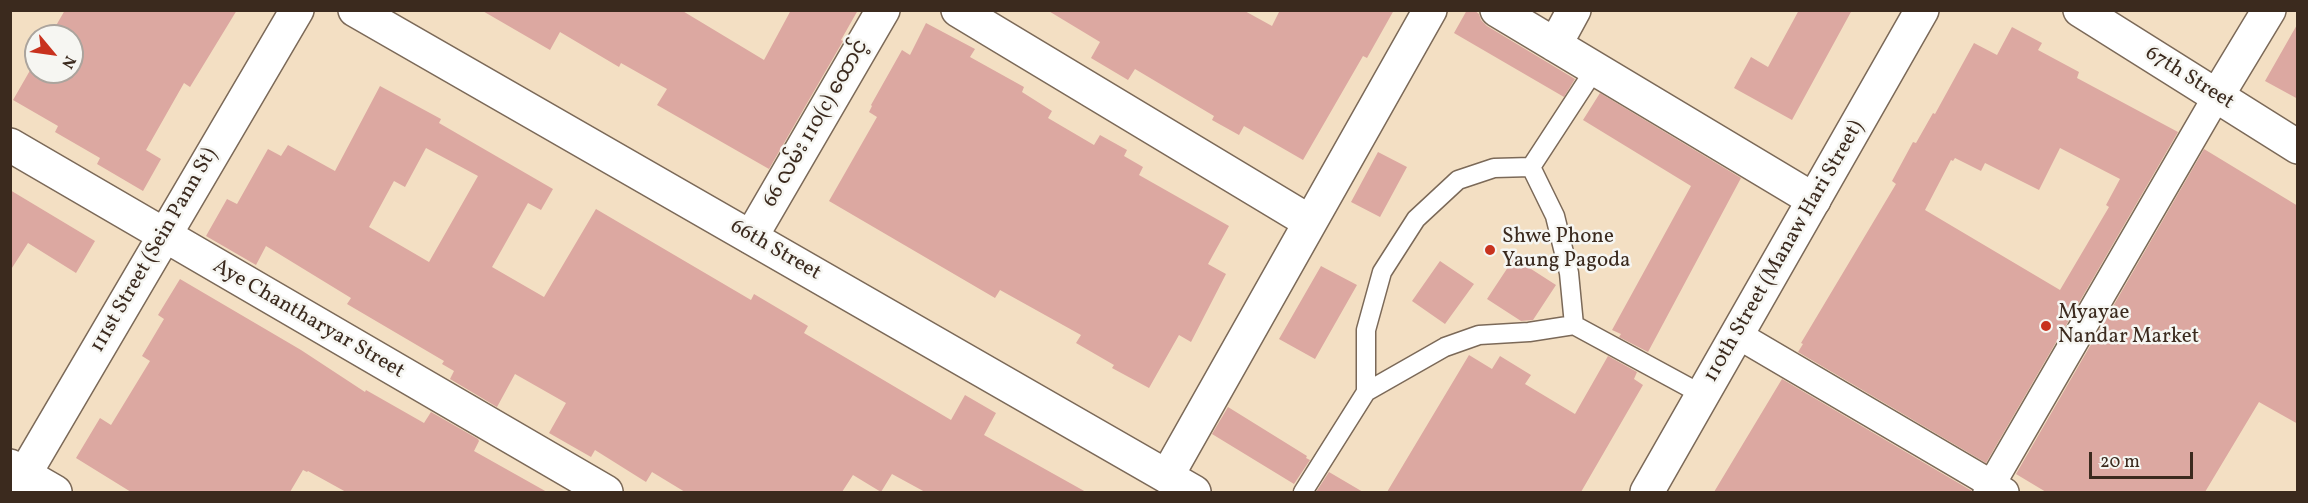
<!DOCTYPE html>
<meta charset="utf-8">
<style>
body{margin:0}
#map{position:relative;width:2308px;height:503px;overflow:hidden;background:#f3dfc3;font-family:Vollkorn,serif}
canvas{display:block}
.frame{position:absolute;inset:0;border:12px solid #3b2a1e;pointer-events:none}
.north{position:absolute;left:24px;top:24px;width:60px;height:60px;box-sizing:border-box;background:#f6f6f2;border:2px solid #aba49d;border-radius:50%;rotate:119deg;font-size:16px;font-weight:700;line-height:24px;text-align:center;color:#3b2a1e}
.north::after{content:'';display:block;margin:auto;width:21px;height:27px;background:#c8321e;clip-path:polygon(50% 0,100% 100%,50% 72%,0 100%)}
.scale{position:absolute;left:2089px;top:452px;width:104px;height:27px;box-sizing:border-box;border:3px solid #3b2a1e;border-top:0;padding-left:8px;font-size:18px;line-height:21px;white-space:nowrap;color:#3b2a1e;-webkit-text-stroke:4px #f6f6f2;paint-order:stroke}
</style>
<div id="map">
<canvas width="2308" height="503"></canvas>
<div class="frame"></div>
<div class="north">N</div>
<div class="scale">20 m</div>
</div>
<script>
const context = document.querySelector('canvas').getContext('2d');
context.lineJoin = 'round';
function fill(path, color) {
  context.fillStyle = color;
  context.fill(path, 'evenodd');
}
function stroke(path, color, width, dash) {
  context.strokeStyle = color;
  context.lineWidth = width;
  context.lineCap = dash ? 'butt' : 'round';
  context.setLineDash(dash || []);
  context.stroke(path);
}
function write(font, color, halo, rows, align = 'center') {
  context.font = font + ' Vollkorn,"Noto Sans Myanmar",serif';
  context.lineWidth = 5;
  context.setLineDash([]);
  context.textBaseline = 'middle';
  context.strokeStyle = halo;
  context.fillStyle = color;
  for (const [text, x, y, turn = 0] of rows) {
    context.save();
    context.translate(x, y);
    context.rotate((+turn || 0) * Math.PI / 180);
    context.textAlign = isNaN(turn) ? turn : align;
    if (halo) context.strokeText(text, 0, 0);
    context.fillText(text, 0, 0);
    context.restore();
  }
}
const building = new Path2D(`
 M65,10H237L190,87L184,83L146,150L161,159L143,191L97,164L100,158L55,132L58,126L13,100L36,60V72H72V36H50Z
 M481,10H681L764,60L791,10H858L841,40L843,41L769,169L657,105L667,89L621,63L619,67L560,32L550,50Z
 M1047,10H1243L1272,26L1280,10H1394L1367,58L1363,56L1303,160L1244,126L1239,135L1212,120L1214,116L1135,69L1128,80L1091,58L1100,42Z
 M1467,10H1474L1479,14L1481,20L1487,26L1575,79L1564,97L1454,33Z
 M1799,10H1852L1792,120L1734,88L1751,57L1768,67Z
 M926,23L975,49L970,57L1024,87L1022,92L1052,111L1048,118L1094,145L1100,135L1127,150L1124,156L1143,167L1139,175L1229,226L1208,264L1226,274L1191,342L1179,335L1149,388L1112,368L1114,365L1076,343L1081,335L1000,290L995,298L829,201L877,117L869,112L872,106L871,105L902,50L910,55Z
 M2298,23V99L2265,81Z
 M2012,27L2042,43L2038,50L2079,72L2077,78L2178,132L1986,463L1798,352L1803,344L1801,343L1896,184L1892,181L1913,142L1916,143L1933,113L1935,114L1974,43L1997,55ZM2060,148L2120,179L2106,205L2109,207L2060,290L1925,210L1951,160L1953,161L1955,158L1981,171L1985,163L2039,190Z
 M380,86L441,119L439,123L553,189L541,210L528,203L492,267L544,297L596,209L751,300L754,294L808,326L804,333L951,420L965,395L996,413L984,435L1086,492H925L892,474L881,492L853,475L842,492H685L652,472L646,482L595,450L591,457L549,433L566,403L515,374L497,407L450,379L454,371L442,364L444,361L347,304L351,298L266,246L256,265L206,236L227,199L237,204L268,149L281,156L288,145L335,171ZM426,148L478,176L429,262L369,227L394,181L405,187Z
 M1600,93L1741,178L1648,352L1619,337L1621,334L1612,330L1691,186L1583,120Z
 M2204,149L2298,206V424L2259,402L2205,492H2046L2016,474Z
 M1378,152L1407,167L1380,217L1351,202Z
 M10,190L95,241L76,273L28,243L10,271Z
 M1514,258L1556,285L1533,320L1521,321L1487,299Z
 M1440,261L1474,284L1445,324L1412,301Z
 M1321,266L1357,285L1315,359L1279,339Z
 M180,279L301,350L365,392L366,390L424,423L431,412L478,439L479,441L474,451L547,492H346L308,471L307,472L303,470L290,492H131L76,458L100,418L111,425L150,361L142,356L164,319L158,315Z
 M1469,355L1492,369L1500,356L1531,375L1525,384L1575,414L1608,356L1637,372L1634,379L1643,385L1581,492H1387Z
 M1782,379L1972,491L1971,492H1714Z
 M1228,407L1307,456L1306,458L1310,460L1294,484L1212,434Z
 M1329,472L1363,492H1316Z`);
const service = new Path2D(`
 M1531,167L1555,216L1569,273L1574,325
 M1366,392L1445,347L1479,335L1529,332L1574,325L1703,395
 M1303,492L1366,392V330L1382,272L1416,219L1458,180L1494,168L1531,167L1595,69`);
const pedestrian = new Path2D(`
 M1738,335L2005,492
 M1987,492L2217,96`);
const minor = new Path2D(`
 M958,10L1310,222
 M1497,10L1814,200
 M2080,10L2298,147
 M1555,45L1574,10
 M2217,96L2269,10
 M10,145L606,492
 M751,237L883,10
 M10,466L55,492
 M1167,476L1430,10
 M14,492L297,10`);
const tertiary = new Path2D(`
 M355,10L1194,492`);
const secondary = new Path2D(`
 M1647,492L1922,10`);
const markers = [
 [1490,250,6,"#c8321e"],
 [2046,326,6,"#c8321e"]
];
const streetNames = [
 ["67th Street",2189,79,32],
 ["66 လမ်း 110(c) ထောင့်",817,124,-60],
 ["111st Street (Sein Pann St)",155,251,-60],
 ["66th Street",775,251,30],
 ["110th Street (Manaw Hari Street)",1785,252,-60],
 ["Aye Chantharyar Street",308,320,30]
];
const poiNames = [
 ["Shwe Phone",1502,238],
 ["Yaung Pagoda",1502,262],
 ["Myayae",2058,314],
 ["Nandar Market",2058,338]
];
fill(building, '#dca8a1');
stroke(service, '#7b6958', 21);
stroke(pedestrian, '#7b6958', 30);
stroke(minor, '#7b6958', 36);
stroke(tertiary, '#7b6958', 36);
stroke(secondary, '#7b6958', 36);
stroke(service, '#fff', 18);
stroke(pedestrian, '#fff', 27);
stroke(minor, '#fff', 33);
stroke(tertiary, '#fff', 33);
stroke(secondary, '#fff', 33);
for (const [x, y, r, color] of markers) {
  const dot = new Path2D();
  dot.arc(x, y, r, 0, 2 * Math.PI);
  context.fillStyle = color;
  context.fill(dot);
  stroke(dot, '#f6f6f2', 2);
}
write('21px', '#3b2a1e', '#f6f6f2', streetNames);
write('21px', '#3b2a1e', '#f6f6f2', poiNames, 'left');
</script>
